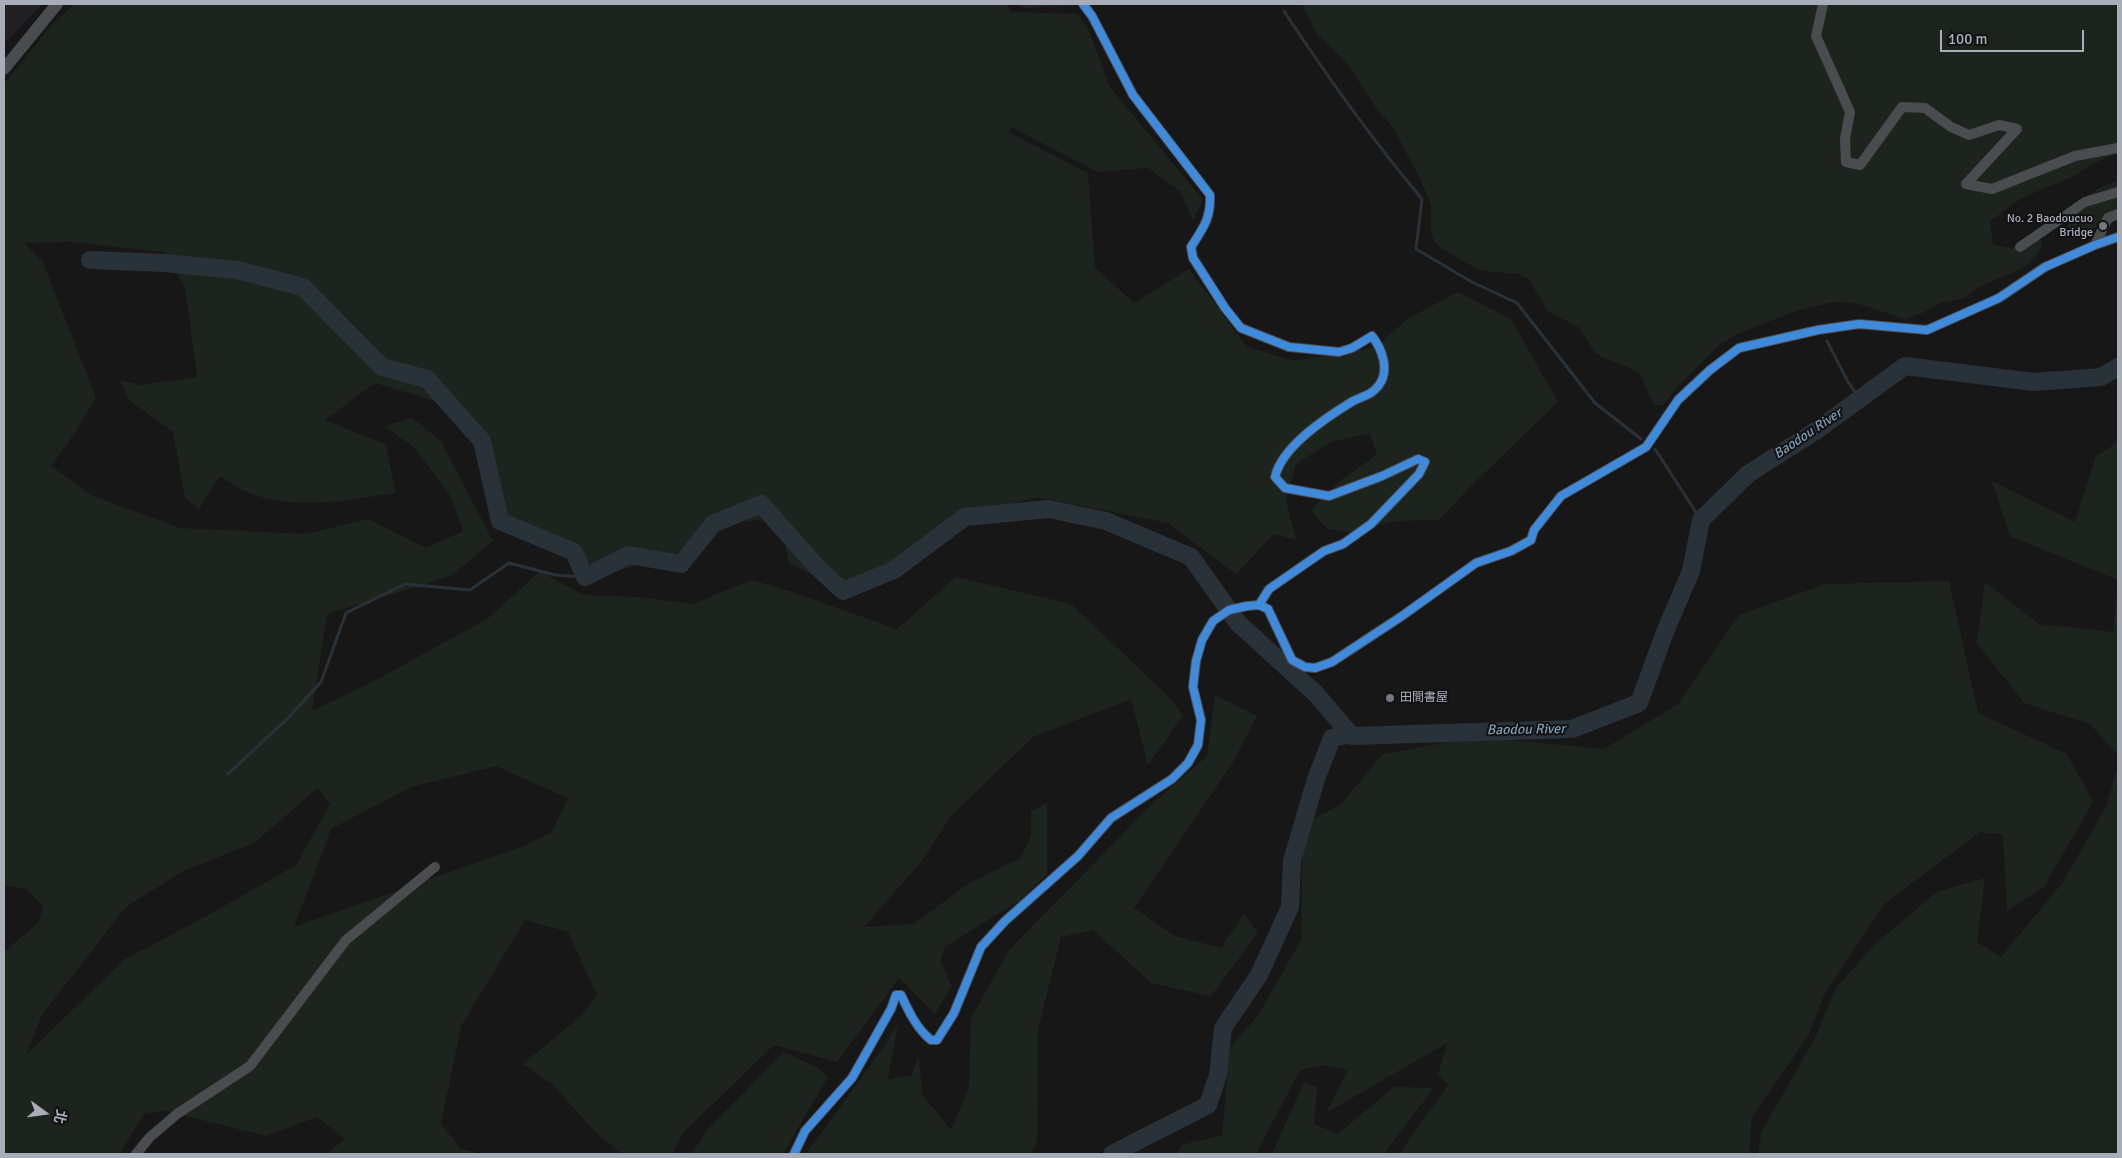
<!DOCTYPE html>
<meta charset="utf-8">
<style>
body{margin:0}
#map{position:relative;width:2122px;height:1158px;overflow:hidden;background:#171717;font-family:Signika,"Noto Sans TC",sans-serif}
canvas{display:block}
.frame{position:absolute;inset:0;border:5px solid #a8adb8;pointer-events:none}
.north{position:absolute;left:20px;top:1088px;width:50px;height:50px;-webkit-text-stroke:4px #111113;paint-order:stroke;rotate:104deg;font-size:14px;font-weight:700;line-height:20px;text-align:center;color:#a8adb8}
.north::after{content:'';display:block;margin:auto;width:18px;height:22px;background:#a8adb8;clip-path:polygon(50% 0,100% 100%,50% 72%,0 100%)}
.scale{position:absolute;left:1940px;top:30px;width:144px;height:22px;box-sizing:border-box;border:2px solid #a8adb8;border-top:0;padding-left:6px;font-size:15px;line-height:18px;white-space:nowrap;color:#a8adb8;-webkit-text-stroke:4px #111113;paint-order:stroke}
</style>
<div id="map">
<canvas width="2122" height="1158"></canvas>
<div class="frame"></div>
<div class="north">北</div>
<div class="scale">100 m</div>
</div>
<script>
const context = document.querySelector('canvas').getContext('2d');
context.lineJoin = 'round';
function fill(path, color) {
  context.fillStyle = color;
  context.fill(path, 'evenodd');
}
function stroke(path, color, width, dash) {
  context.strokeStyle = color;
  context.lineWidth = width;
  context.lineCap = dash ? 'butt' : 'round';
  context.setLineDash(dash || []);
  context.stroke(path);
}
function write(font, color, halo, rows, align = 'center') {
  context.font = font + ' Signika,"Noto Sans TC",sans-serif';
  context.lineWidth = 4;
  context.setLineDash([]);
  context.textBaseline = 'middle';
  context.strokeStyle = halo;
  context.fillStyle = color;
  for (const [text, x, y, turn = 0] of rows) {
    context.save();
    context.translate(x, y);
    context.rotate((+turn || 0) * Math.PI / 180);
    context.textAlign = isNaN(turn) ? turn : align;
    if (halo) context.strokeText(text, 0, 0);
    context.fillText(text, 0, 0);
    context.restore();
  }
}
const built = new Path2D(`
 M4,4H42L7,41L4,38Z`);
const green = new Path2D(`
 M75,4H1005L1012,12L1077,14L1087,26L1110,87L1203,200L1193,221L1181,192L1148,168L1098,172L1011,127L1010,133L1088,173L1095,268L1134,303L1189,269L1247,347L1295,361L1376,347L1407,319L1458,292L1511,319L1558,402L1469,488L1439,520L1393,521L1353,533L1327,529L1311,510L1342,479L1377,455L1370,433L1331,442L1296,464L1286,501L1296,540L1274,534L1236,574L1168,523L1037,497L969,515L911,555L848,591L789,563L779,518L736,522L677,553L608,574L574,554L513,532L467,411L375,383L325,420L386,445L396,493C347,500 291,512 243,490C235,487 228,481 220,476L199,509L185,498L173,432L129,400L120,380L141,385L197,377L185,287L165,252L71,242L24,243L43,262L96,398L70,440L51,466L93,496L180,528L305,534L368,519L426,548L463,531L451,497L414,447L384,426L412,418L441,441L493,541L451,576L327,614L312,711L374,681L487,619L540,571L583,595L637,597L693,604L752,580L789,591L897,629L956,577L1071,604L1168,696L1183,715L1148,765L1131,699L1033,737L951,816L922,861L864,927L914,924L969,883L1021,858L1031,835V811L1047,803V874L1019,901L945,947L940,961L952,986L935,1014L899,978L837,1062L774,1045L684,1132L672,1154H623L598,1135L553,1085L523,1064L582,1015L597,995L568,932L525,920L461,1026L441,1124L460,1148L479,1154H326L345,1139L317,1117L266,1136L166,1111L145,1113L119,1154H4V952L39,922L43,906L26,889L4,885V84L54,22ZM496,766L568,798L551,833L524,846L294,927L331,829L411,787ZM318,788L330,804L296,865L194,923L125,959L26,1055L42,1015L126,907L181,872L254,843Z
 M1019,4H1101L1024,8Z
 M1302,4H2118V152L2090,165L2076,175L2022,198L1990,221L1993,244C2016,252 2020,247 2039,235L2042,243L2040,250L2036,257L2023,268L1983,285L1964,298L1941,303L1920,314L1905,319L1856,303L1833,302L1799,310L1742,332L1721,343L1677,387L1663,405H1654L1640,374L1625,366L1602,357L1595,352L1578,327L1549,312L1528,279L1518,274L1484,271L1477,269L1441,248L1434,241L1431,232V205L1421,181L1394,129L1374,105L1347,63L1317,34Z
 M2118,181V219C2097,217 2087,243 2066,238C2067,230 2068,222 2071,214C2078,198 2102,185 2118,181Z
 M2118,442V755L2090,724L2024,703L1977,643L1985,582L2039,624L2113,632L2118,580L2010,536L1992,481L2075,522L2096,456Z
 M1949,581L1978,713L2067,754L2093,802L2044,887L2007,911L2003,835L1980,832L1884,904L1824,995L1809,1035L1752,1117L1749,1154H1400L1410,1138L1448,1085L1438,1075L1447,1043L1326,1113L1348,1070L1322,1065L1300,1070L1256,1154H1177L1182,1145L1222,1135L1230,1047L1257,1017L1301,940L1303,825L1341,804L1383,754L1477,737L1604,749L1678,704L1739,615L1825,584Z
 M1215,695L1257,716L1232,764L1134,908L1175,936L1221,948L1244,914L1258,933L1211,996L1151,983L1093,930L1061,937L1038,1030L1037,1141L1031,1154H806L883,1048L898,1023L888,1079L911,1076L919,1056L922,1094L951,1130L969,1087L971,1018L1009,950L1152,804L1207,756Z
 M2118,766V1154H1758L1762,1131L1815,1038L1836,988L1876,943L1937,892L1985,878L1977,942L2001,957L2063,882L2106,807Z
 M784,1052L818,1068L828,1077L783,1154H691L710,1127Z
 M1304,1082L1317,1087L1314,1124L1338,1134L1394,1087L1434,1088L1384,1154H1272Z`);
const stream = new Path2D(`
 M1284,11C1328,78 1371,138 1422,199L1416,249L1472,282L1517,303L1595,403L1641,439
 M1827,341L1847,380L1860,400
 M1655,449L1701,520
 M228,774L288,718L321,682L346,613L405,584L470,590L509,563L555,575L585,577`);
const river = new Path2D(`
 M90,260L164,263L237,270L303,287L382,367L427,379L482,441L500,521L574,552L585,577L629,555L681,564L713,524L761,504L818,568L843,591L894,570L965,517L1049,509L1106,521L1191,557L1238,623L1316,694L1350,734
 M1112,1154L1208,1105L1218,1075L1223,1028L1259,975L1290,907L1292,861L1316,779L1332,738L1350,734L1352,736L1572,729L1639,703L1665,632L1691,571L1701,520L1748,474L1817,430L1905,366L2034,382L2101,377L2118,367`);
const minor = new Path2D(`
 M1083,4L1092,16L1133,95L1210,195C1211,219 1203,228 1191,247L1193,258L1225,308L1241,328L1289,347L1339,352L1352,348L1372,336C1382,349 1390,370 1379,385C1372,395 1363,396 1353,401C1327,417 1282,446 1275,477L1285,488L1329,496L1382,476L1418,459L1425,462L1419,474L1371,524L1343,544L1324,551L1269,589L1259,605
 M1823,4L1816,36L1850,112L1845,139L1846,162L1860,165L1902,107L1925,108L1951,127L1969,135L1999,125L2017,129L1966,184L1992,189L2075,156L2118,148
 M2095,245L2108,218L2118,214
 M2020,247L2085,202L2118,192
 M136,1154L150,1137L177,1114L250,1066L346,940L435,867
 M794,1154L805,1131L852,1078L891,1009L896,995H901C909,1012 917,1029 931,1040H937L954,1013L981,947L1005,921L1078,856L1111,818L1172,779L1188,763L1198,745L1201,720L1193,687L1196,661L1202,640L1213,621L1229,610L1247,606L1259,605L1268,609L1292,660L1305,667L1315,668L1332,662L1402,616L1476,563L1511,551L1531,540L1534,530L1561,496L1646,447L1678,400L1710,370L1739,348L1818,330L1859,324L1927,330L1999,298L2045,267L2095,245L2118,237`);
const tertiary = new Path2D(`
 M4,69L57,4`);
const cycleway = new Path2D(`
 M1083,4L1092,16L1133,95L1210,195C1211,219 1203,228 1191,247L1193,258L1225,308L1241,328L1289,347L1339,352L1352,348L1372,336C1382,349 1390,370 1379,385C1372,395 1363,396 1353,401C1327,417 1282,446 1275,477L1285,488L1329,496L1382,476L1418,459L1425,462L1419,474L1371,524L1343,544L1324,551L1269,589L1259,605
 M794,1154L805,1131L852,1078L891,1009L896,995H901C909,1012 917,1029 931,1040H937L954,1013L981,947L1005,921L1078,856L1111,818L1172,779L1188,763L1198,745L1201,720L1193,687L1196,661L1202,640L1213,621L1229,610L1247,606L1259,605L1268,609L1292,660L1305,667L1315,668L1332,662L1402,616L1476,563L1511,551L1531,540L1534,530L1561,496L1646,447L1678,400L1710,370L1739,348L1818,330L1859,324L1927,330L1999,298L2045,267L2095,245L2118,237`);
const markers = [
 [2103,226,5,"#757880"],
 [1390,698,5,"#757880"]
];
const poiNames = [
 ["No. 2 Baodoucuo",2093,219],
 ["Bridge",2093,233],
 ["田間書屋",1400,698,"left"]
];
const waterNames = [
 ["Baodou River",1808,434,-34],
 ["Baodou River",1526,730,-1]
];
fill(built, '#212123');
fill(green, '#1d241e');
stroke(stream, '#2a3239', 3);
stroke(river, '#2a3239', 18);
stroke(minor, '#4b4c50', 10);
stroke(tertiary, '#4b4c50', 12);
stroke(cycleway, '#408adc', 8);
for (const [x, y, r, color] of markers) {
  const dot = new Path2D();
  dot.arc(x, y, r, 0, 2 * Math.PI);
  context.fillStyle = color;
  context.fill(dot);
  stroke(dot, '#111113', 2);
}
write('12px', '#a8adb8', '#111113', poiNames, 'right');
write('italic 14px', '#7f9bb3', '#111113', waterNames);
</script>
